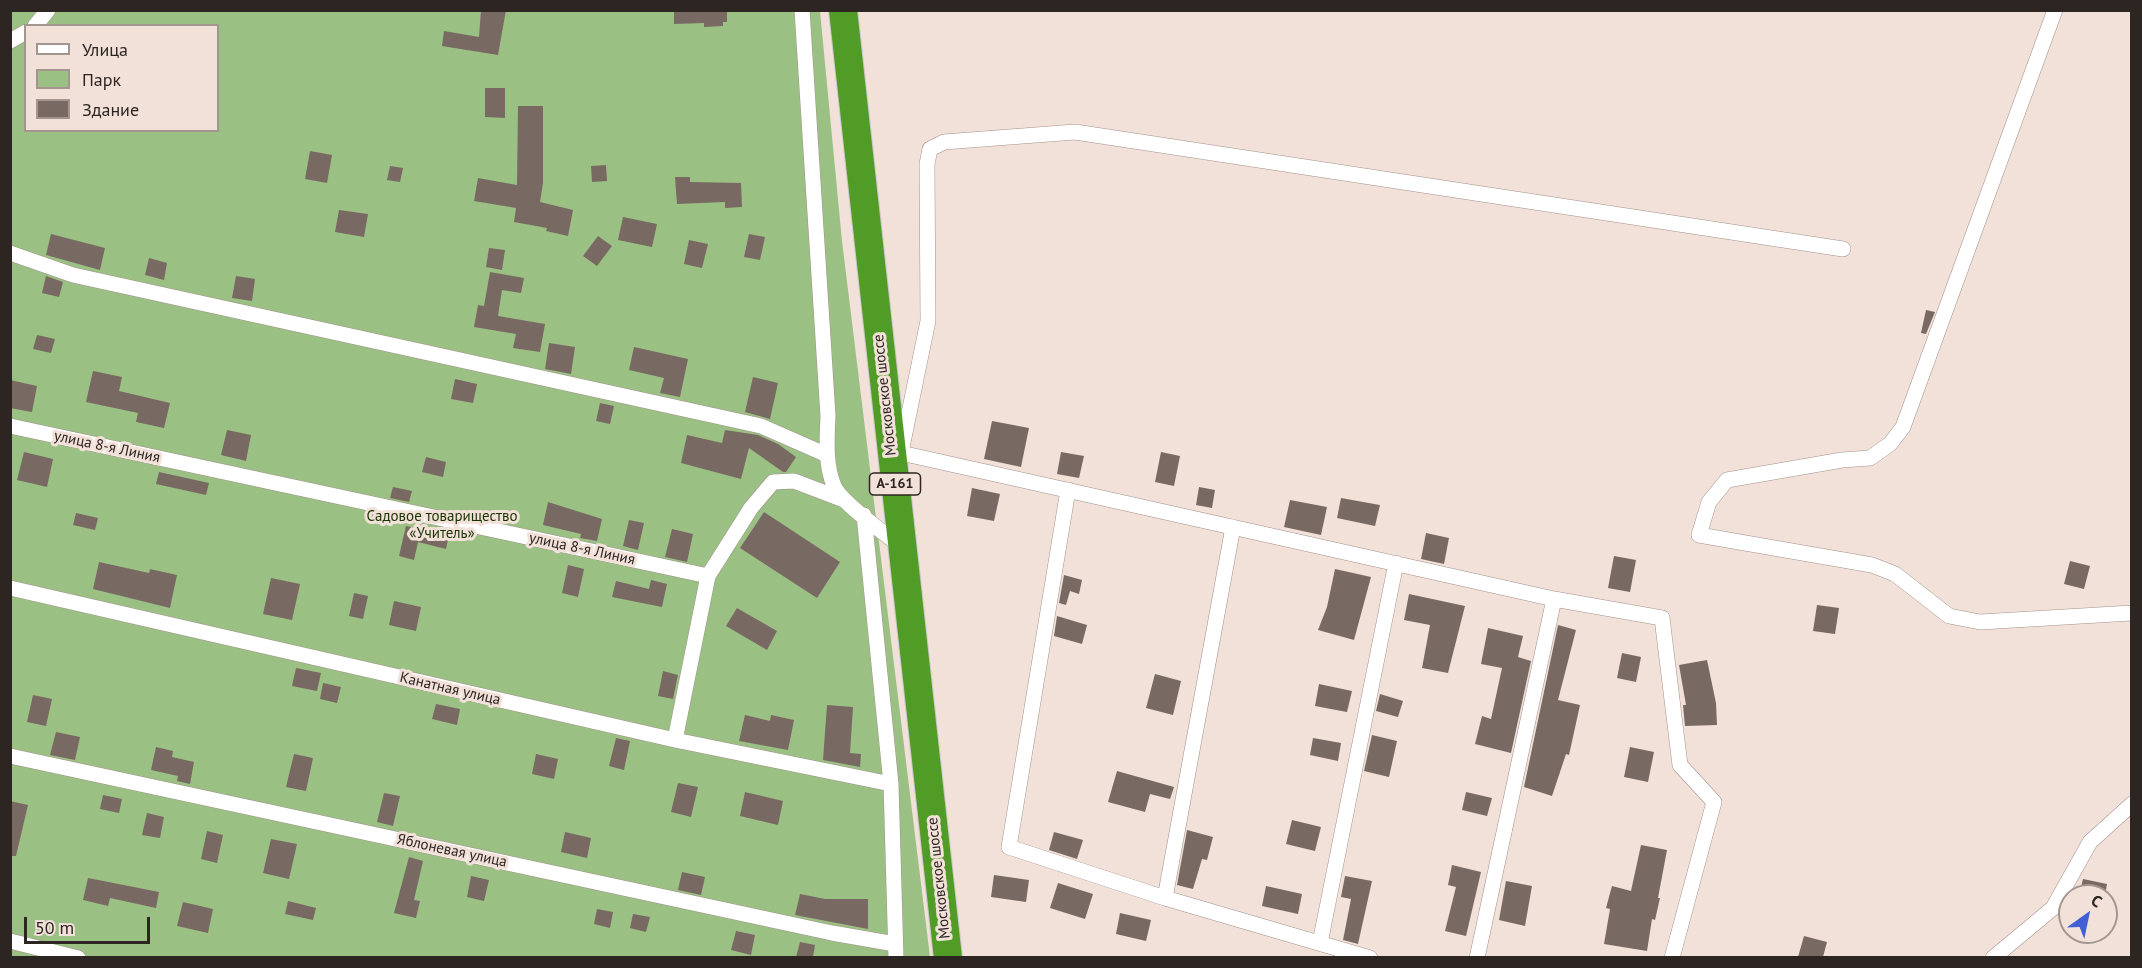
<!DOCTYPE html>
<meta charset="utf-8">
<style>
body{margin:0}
#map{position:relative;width:2142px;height:968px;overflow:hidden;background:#f2e1d9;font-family:"PT Sans",sans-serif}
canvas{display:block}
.frame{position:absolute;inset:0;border:12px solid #2c2522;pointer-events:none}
.legend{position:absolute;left:24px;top:24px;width:195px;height:108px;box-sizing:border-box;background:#f2e1d9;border:2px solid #a39690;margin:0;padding:8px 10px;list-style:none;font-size:18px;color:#2c2522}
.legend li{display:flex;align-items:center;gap:12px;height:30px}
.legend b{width:30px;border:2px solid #a39690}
.north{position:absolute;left:2058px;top:884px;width:60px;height:60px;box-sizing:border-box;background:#f2e1d9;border:2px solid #a39690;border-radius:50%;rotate:33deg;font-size:16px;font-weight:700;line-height:24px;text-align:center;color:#2c2522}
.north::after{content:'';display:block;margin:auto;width:21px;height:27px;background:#4060d3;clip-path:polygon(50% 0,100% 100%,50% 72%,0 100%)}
.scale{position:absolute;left:24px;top:917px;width:126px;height:27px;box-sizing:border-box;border:3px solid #2c2522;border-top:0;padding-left:8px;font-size:18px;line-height:21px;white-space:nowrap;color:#2c2522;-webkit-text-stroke:4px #f2e1d9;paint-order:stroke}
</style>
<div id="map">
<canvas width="2142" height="968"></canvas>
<div class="frame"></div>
<ul class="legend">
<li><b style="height:8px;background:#fff"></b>Улица</li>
<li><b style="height:16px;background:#9bc084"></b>Парк</li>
<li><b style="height:16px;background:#796963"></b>Здание</li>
</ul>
<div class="north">С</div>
<div class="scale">50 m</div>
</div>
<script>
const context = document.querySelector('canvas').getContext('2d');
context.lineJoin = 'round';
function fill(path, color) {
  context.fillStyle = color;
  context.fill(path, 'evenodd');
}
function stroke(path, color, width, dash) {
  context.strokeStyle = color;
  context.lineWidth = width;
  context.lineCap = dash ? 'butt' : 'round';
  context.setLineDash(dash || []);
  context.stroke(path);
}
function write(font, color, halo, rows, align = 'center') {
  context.font = font + ' "PT Sans",sans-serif';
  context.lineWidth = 6;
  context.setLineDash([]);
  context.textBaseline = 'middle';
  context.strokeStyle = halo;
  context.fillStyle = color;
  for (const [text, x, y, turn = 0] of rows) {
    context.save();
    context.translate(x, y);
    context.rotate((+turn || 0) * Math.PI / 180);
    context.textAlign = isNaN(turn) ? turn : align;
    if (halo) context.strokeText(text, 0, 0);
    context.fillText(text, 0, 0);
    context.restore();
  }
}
const green = new Path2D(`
 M10,11H820L842,241L930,957H11ZM26,26H218V130H26Z`);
const building = new Path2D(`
 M481,10H506L498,55L442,46L444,31L479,37Z
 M674,10H727V22H723V26L704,27V23L674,24Z
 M485,88H505V118L485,117Z
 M518,106H543V183L540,202L573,210L568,236L546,231L547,228L514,222L516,208L474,201L478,178L517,185Z
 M310,151L332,155L327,183L305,179Z
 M606,165L607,181L592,182L591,166Z
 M390,166L403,168L400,182L387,180Z
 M675,177H690V182L741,183L742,207L725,208V202L677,204Z
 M339,210L368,214L364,237L335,232Z
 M623,217L657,224L652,247L618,240Z
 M51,234L105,248L100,270L46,255Z
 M749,234L765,237L760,260L744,257Z
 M598,236L612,246L597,266L583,256Z
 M689,240L708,244L702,268L684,264Z
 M489,248L505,250L502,270L486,267Z
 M149,258L167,263L164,280L145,275Z
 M490,272L524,278L521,293L502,290L498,316L545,324L540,352L513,348L516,334L474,327L478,305L484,306Z
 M46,276L63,282L59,297L42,293Z
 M236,276L255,279L252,301L232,298Z
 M1926,310L1935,312L1926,334L1921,333Z
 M37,335L55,339L51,353L33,349Z
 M549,343L575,347L571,374L545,369Z
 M634,347L688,359L680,397L660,393L664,378L629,370Z
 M93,371L122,377L119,391L170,403L164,428L136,422L138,413L86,402Z
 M753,377L778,383L770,419L745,412Z
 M455,379L477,384L473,403L451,399Z
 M10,380L37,386L32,412L10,408Z
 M600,403L614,406L610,424L596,421Z
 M992,421L1029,428L1021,467L984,459Z
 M227,430L251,435L246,461L221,455Z
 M725,430L758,435L778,444L796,457L786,472H783L749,448L741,479L681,463L687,435L722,443Z
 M24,452L53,459L47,487L17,480Z
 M1061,452L1084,456L1079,478L1057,474Z
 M1161,452L1180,456L1174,486L1155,482Z
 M426,457L446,462L443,477L422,472Z
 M159,472L209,483L206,495L156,484Z
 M393,487L412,491L409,502L390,498Z
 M1199,487L1215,490L1212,508L1196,505Z
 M972,488L1000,494L994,521L967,516Z
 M1341,498L1380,505L1375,526L1337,518Z
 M1290,500L1327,507L1321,535L1284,527Z
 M548,502L602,519L597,541L580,538L581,534L543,525Z
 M764,512L840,562L817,598L740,548Z
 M76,513L98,518L95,530L73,525Z
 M629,520L644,523L638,550L623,546Z
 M406,526L449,535L446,549L418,542L414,560L399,556Z
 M672,529L693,534L687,562L665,557Z
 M1426,533L1449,538L1444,564L1421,559Z
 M1614,556L1636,560L1630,592L1608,588Z
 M2070,561L2090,566L2084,589L2064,584Z
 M99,562L149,573L150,569L177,575L170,608L93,589Z
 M568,565L584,569L578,597L562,593Z
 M1335,569L1371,577L1354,640L1318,630L1327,607Z
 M1064,575L1082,580L1079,594L1070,591L1066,605L1059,603Z
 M271,578L300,584L292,620L263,614Z
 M651,580L667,584L662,607L612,597L616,581L649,589Z
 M354,593L368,596L363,619L349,616Z
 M1409,594L1465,606L1448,673L1422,668L1430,625L1404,620Z
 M394,601L421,607L416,631L389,625Z
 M1817,605L1839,608L1835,634L1813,631Z
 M737,608L777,631L767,650L726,626Z
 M1057,616L1087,625L1082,644L1054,636Z
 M1558,625L1576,630L1558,700L1580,705L1569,755L1566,754L1552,796L1524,787Z
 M1488,628L1523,636L1518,657L1531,661L1511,753L1475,744L1482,716L1491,719L1502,668L1481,664Z
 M1622,653L1641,657L1636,682L1617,678Z
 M1707,660L1716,703L1717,725L1685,726L1683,705H1686L1679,665Z
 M296,668L321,673L317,691L292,686Z
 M663,671L678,675L673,699L658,696Z
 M1155,674L1181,681L1173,715L1146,708Z
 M323,683L341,687L337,703L320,699Z
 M1319,684L1352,691L1347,712L1315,706Z
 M1380,694L1403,701L1398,717L1376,711Z
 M33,695L52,699L46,726L27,722Z
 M436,704L460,709L457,725L432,719Z
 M827,705L853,707L850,753L861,754L860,767L823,760Z
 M745,715L770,721L771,715L794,720L788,750L739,741Z
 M56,732L80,737L75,760L50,755Z
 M1372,735L1397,741L1389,777L1364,771Z
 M616,738L630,741L624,770L609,766Z
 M1313,738L1341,743L1338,761L1310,755Z
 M156,747L173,751L172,757L194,762L190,784L177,781L178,776L151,770Z
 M1630,747L1654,752L1648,782L1624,777Z
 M294,754L313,758L306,791L286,787Z
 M536,754L558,759L554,779L532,774Z
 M1117,771L1174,787L1170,799L1150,794L1145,812L1108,802Z
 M678,783L698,787L691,817L671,812Z
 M745,792L783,801L778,825L740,816Z
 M1466,792L1492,798L1487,816L1462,810Z
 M384,793L400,796L393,826L377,822Z
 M103,795L122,799L119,813L100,809Z
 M10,801L28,805L16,856H10Z
 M147,813L164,817L160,838L142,835Z
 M1292,820L1321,827L1315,851L1286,844Z
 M1187,830L1213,837L1207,860L1202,859L1193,889L1177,885Z
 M207,831L223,835L217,863L201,859Z
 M565,832L591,838L587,858L561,852Z
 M1054,832L1083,840L1077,859L1049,850Z
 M271,839L297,844L289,879L263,873Z
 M1641,845L1667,850L1658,898H1660L1655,920L1652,919L1647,951L1604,944L1610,909L1606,908L1612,886L1631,891Z
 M409,857L423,861L414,900L420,901L416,918L394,913Z
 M1452,865L1481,872L1466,936L1445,931L1456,887L1448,885Z
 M682,872L705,877L701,895L678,890Z
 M994,875L1029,880L1026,902L991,897Z
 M471,876L489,880L484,901L467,897Z
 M1345,876L1372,881L1358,944L1343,940L1351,899L1341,897Z
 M88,878L159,892L156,908L110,898L108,906L83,900Z
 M2083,879L2107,884L2105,896H2079Z
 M1506,881L1532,886L1525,926L1499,920Z
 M1058,883L1093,894L1085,919L1050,908Z
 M1266,886L1302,894L1298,914L1262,906Z
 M800,894L825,899H868V929L795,915Z
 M288,901L316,908L313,920L285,914Z
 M183,902L213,909L208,933L177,926Z
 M597,909L613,912L610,928L594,924Z
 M1120,913L1151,920L1146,941L1116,934Z
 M633,914L650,917L646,932L630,928Z
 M736,931L755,935L751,955L731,950Z
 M1804,936L1827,942L1823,957H1798Z
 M800,942L815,945L813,957H796Z`);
const street = new Path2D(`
 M802,10L828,416C827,439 825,464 834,486C840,502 887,535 903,548
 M2055,10L1903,427L1890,444L1870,458L1842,460L1727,480L1709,502L1699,535L1872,565L1895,574L1949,616L1980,622L2132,613
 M35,26L48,10
 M10,41L26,32
 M10,253L73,275L761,426L827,455
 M10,426L708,576L675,740
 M892,451L1554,599L1662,618L1680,765L1714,802L1672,958
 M901,452L928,321L927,164L930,149L944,142L1075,132L1843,249
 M1068,490L1009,847L1165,898L1370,958
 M864,515L891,784L896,958
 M708,576L751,508L773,482L794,481L844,500
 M10,588L675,740L891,784
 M10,756L832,933L895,944
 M1165,898L1233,527
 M10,941L78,958
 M1320,943L1396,563
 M1477,958L1554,599
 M1993,958L2053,908L2090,842L2132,804`);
const highway = new Path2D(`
 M843,10L948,958`);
const shields = [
 [895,484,51]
];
const shieldNames = [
 ["А-161",895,484]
];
const streetNames = [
 ["Московское шоссе",885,395,-96],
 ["улица 8-я Линия",107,447,12],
 ["улица 8-я Линия",582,549,12],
 ["Канатная улица",450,689,13],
 ["Яблоневая улица",452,851,12],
 ["Московское шоссе",939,878,-96]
];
const parkNames = [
 ["Садовое товарищество",442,517],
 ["«Учитель»",442,534]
];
fill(green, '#9bc084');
fill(building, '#796963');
stroke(street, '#a2928b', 16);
stroke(highway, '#c8c6c6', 30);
stroke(street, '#fff', 15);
stroke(highway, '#509c27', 28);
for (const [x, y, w] of shields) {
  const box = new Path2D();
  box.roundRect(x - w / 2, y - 11, w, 22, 4.5);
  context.fillStyle = '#f2e1d9';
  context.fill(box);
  stroke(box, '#2c2522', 1.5);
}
write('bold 14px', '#2c2522', null, shieldNames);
write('15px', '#2c2522', '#f2e1d9', streetNames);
write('15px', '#183300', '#f2e1d9', parkNames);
</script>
